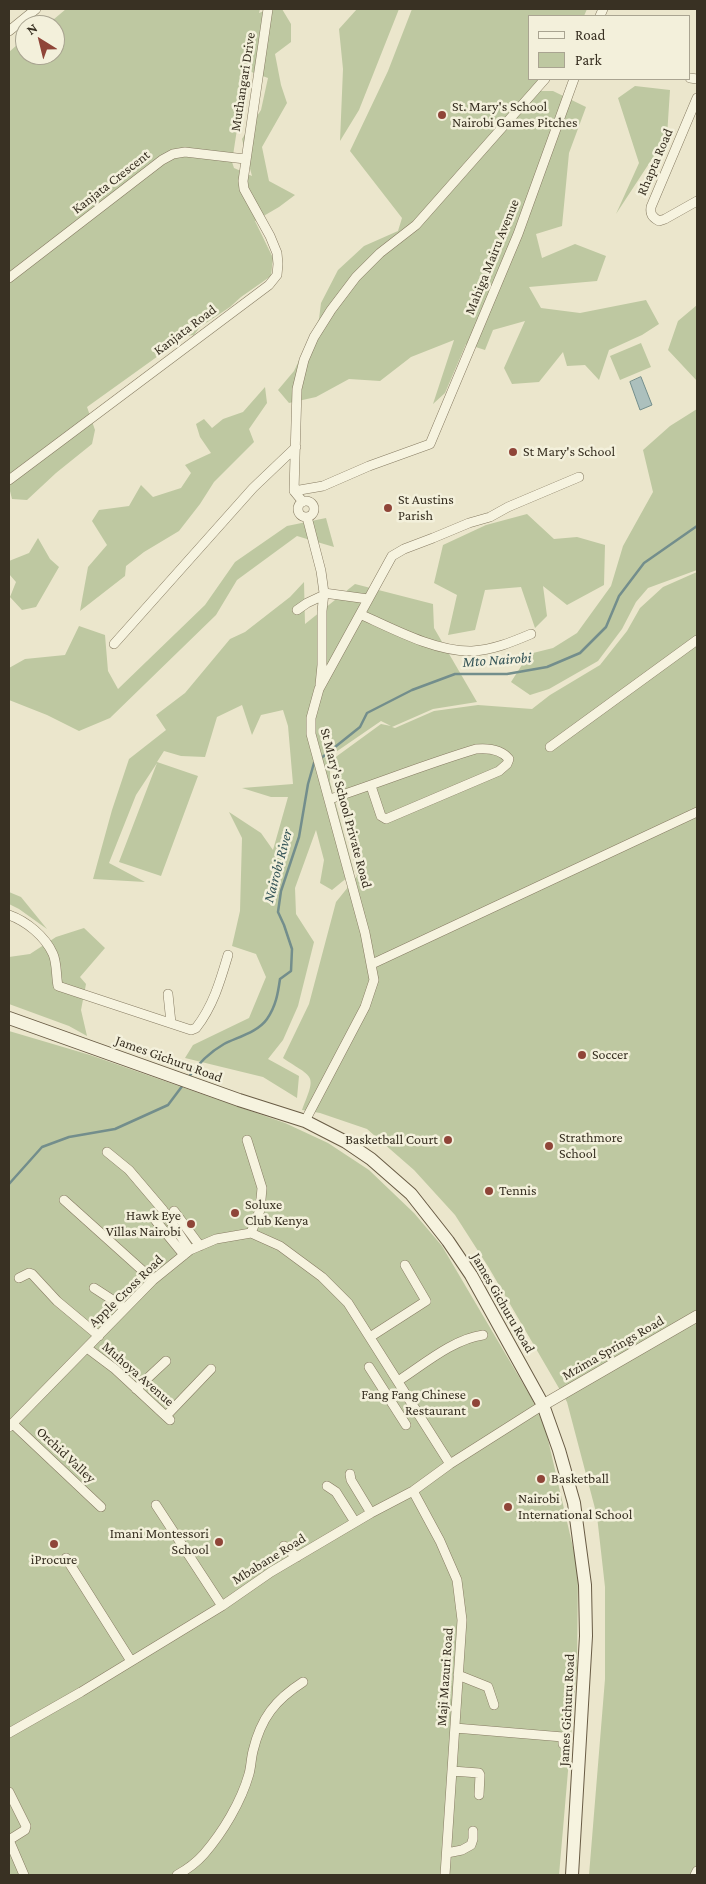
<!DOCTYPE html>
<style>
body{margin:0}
#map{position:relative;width:706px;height:1884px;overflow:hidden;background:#ebe6cc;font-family:"Crimson Pro",serif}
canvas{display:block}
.frame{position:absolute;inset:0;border:10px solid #393123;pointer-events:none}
.legend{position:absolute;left:528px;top:15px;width:162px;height:65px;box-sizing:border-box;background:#f3f0db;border:1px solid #a9a491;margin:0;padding:6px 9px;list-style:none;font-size:15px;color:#393123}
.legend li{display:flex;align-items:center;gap:10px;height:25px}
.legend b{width:25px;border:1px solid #a9a491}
.north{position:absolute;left:15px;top:15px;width:50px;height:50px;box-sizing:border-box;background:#f3f0db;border:1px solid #a9a491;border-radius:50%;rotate:324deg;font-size:14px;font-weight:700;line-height:20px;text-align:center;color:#393123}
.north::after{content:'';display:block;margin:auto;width:18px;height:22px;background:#8f4538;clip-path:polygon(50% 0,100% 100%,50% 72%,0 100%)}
</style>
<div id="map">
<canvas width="706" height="1884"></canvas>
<div class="frame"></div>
<ul class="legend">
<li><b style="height:6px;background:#f6f3df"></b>Road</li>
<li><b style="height:14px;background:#bec8a1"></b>Park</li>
</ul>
<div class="north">N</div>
</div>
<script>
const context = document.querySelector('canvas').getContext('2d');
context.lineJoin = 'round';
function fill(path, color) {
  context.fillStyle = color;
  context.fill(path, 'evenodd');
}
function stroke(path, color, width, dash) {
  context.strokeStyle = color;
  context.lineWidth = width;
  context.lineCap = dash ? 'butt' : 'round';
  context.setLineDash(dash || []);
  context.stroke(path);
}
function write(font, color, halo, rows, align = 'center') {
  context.font = font + ' "Crimson Pro",serif';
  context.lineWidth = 5;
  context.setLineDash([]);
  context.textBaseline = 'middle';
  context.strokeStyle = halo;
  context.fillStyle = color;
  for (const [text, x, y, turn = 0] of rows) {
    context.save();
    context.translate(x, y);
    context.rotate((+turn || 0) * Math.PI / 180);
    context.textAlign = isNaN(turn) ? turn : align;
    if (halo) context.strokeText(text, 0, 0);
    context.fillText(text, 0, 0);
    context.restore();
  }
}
const green = new Path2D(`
 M66,9H260L259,13L270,9H282L291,24V42L275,54L281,85L287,103L262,147L269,181L295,195L279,207L255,221L273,258L271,276L241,297L230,307L200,327L194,335L186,336L87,407L95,430L92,444L56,473L27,500L12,499L9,487V52L25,38V55H55V25H47ZM246,70L268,78L261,110L242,139L252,176L234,168L232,162Z
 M357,9H399L359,110L340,141L343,69L339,29Z
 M412,9H587L584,16H530V79H547L537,91H553L586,107L569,153L562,226L536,234L542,258L575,244L606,256L597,281L529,287L541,308L580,313L646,300L659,324L642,335L609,350L599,380L585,365L567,366L563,352L539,382L512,384L504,368L525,321L493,330L485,350L466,344L445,393L433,404L454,340L411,357L380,381L349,379L316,397L289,403L278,390L294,371L319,319L321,303L338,270L364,246L398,231L402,218L350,151L388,71Z
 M635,86L670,90L667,136L616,214L639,163L618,98Z
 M697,305V381L668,350L678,321Z
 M641,343L651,367L620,380L610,356Z
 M265,387L267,403L249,429L254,442L214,482L200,504L179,531L144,552L126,566L125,576L80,611L88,567L107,545L92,521L99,510L129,506L141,485L153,497L181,488L191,473L185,465L211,453L200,437L196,424L204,419L212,428L223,419L243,412Z
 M697,409V570L648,588L636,602L622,629L598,661L549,689L530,695L511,682L529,654L553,648L577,633L611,586L623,546L653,492L643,450L670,426Z
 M527,514L554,539L577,537L605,545L604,585L567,605L543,586L547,616L535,628L521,587L485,590L475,630L448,635L457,595L434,583L443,545L486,525Z
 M326,518L334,547L297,536L237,580L216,615L110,718L79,731L47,715L9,700V668L25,659L65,655L79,626L105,635L108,671L118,689L205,605L235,562L287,526Z
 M38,538L50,559L59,567L36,607L22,610L10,597L16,582L9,574V561L29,553Z
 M697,572V1875H589L605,1679V1587L597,1516L567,1402L489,1268L455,1215L414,1170L367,1129L320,1113L302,1110C317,1073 314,1079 283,1058L309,1004L336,902L357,876L333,759L381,724L391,726L381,721L330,756V782L354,872L332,890L320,883L324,860L316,830L295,888L296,914L314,942L298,1006L283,1040L268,1059L299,1076L297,1098L263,1077L185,1058L193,1045L249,1018L266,977L256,954L232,946L240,911L242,838L229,812L261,833L273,850L288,797H271L242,788L293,784L288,726L283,710L261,715L252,735L242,705L217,717L205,757L181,756L164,751L157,762L198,776L161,876L119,862L157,763L136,795L109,863L145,882L93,879L112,810L129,759L166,730L156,715L185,693L230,639L245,632L290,597L304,582L305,624L355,584L433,604L434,628L477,702L433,709L392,727L395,728L434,711L478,705L532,709L550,695L600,665L627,631L640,608L663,587Z
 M9,892L21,897L47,929L19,909L9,904Z
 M84,928L105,948L80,977L86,984L81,1010L87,1036L69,1026L9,1004V957L30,954L56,937Z
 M9,1031L90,1055L285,1123L328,1143L369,1170L414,1213L442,1246L532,1399L546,1431L578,1569L577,1667L559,1875H9Z`);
const water = new Path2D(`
 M641,377L652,405L640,410L630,382Z`);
const stream = new Path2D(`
 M320,759L360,727L367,713L412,690L455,674H507L547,667L580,653L606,627L619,596L644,563L697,526
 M188,1078C197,1065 210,1052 224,1044C238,1037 258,1032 267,1019C276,1006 278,993 280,979L291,971L292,949L284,925L278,912L281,891L299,837L308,784L314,763L316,762
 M9,1184L42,1147L69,1137L115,1129L168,1105L183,1085`);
const minor = new Path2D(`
 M600,16L603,9
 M9,31L36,9
 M690,78L697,79
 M697,98L651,207C650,214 652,217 659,221L665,219L697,201
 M9,278L162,160L173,154L185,152L245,159
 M9,480L269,285L277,275L278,264L277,253L270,236L244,189L243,181L268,9
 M294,491L323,486L369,466L430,444L518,234L574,79
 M298 509a8 8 0 1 1 16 0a8 8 0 1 1-16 0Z
 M303,502L294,491L297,389L304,360L314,337L331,310L356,277L380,253L416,225L545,79
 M307,517L321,571L324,593L322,611V665L320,685
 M324,593L368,599
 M297,610L307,603L324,595
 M360,614C393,629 436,652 472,651C493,650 512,642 531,634
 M114,644L253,488L296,447
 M550,747L697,640
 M330,799C379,783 426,764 476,749C487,748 501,749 509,759L507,764L499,771L386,819L381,816L371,786
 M9,915C26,921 45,936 53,954C57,963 56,976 58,986L191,1030L196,1028C213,1006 220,982 228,955
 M372,964L697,812
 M168,994L171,1023
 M305,1121L365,1007L374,980L365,933L311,734V718L319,689L392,556L404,549L433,538L469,523L490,517L508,507L579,477
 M247,1140L262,1188L260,1210L251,1233
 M107,1152L129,1170L163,1210L190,1250
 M64,1200L153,1280
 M174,1211L200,1246
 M156,1221L184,1255
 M19,1278L29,1273L32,1274L57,1301L99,1336
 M94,1288L125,1308
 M370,1337L426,1301L405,1265
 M87,1348L115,1369L170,1420
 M369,1367L406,1425
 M398,1381C423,1365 453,1339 483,1335
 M136,1389L166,1361
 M166,1416L211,1369
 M13,1424L101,1507
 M9,1427L153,1280L190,1250L216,1239L251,1233L280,1246L322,1277L348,1303L450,1464
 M350,1474L351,1480L371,1513
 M327,1486L336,1492L355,1522
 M413,1491L440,1541L457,1580L462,1620L445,1875
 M156,1505L222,1606
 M284,1546L297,1557
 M66,1558L131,1661
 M458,1675L488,1687L494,1705
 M455,1728L563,1737V1744
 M9,1733L81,1692L222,1606L271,1572L371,1513L413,1491L450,1464L543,1405
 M452,1771L479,1773L480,1775L479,1795
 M9,1792L26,1826L25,1830L9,1840
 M9,1840L24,1875
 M447,1853L462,1850L471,1845L473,1839V1831
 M177,1875C186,1870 197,1862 204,1854C223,1832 241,1802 249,1774C251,1767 251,1759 253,1751C261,1718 275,1700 303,1682
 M695,1875L697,1871`);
const tertiary = new Path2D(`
 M543,1405L697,1316`);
const secondary = new Path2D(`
 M9,1018L239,1100L305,1121L346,1142L371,1159L411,1194L448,1241L471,1275L543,1405L559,1450L574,1503L585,1585L586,1636L572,1875`);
const markers = [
 [442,115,5,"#8f4538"],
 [513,452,5,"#8f4538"],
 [388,508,5,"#8f4538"],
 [582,1055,5,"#8f4538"],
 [448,1140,5,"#8f4538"],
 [549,1146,5,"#8f4538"],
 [489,1191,5,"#8f4538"],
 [235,1213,5,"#8f4538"],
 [191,1224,5,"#8f4538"],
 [476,1403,5,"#8f4538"],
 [541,1479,5,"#8f4538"],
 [508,1507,5,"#8f4538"],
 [219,1542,5,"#8f4538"],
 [54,1544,5,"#8f4538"]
];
const streetNames = [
 ["Muthangari Drive",243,82,-81],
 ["Rhapta Road",655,162,-67],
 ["Kanjata Crescent",111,182,-38],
 ["Mahiga Mairu Avenue",492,257,-68],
 ["Kanjata Road",185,330,-37],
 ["St Mary's School Private Road",346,808,75],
 ["James Gichuru Road",169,1059,20],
 ["Apple Cross Road",126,1291,-44],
 ["James Gichuru Road",503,1303,60],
 ["Mzima Springs Road",613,1348,-30],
 ["Muhoya Avenue",138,1374,41],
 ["Orchid Valley",66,1455,43],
 ["Mbabane Road",269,1559,-32],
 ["Maji Mazuri Road",445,1677,-86],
 ["James Gichuru Road",567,1710,-87]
];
const poiNames = [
 ["St. Mary's School",452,107],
 ["Nairobi Games Pitches",452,123],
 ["St Mary's School",523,452],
 ["St Austins",398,500],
 ["Parish",398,516],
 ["Soccer",592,1055],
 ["Strathmore",559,1138],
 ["School",559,1154],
 ["Basketball Court",438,1140,"right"],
 ["Tennis",499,1191],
 ["Soluxe",245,1205],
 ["Club Kenya",245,1221],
 ["Hawk Eye",181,1216,"right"],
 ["Villas Nairobi",181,1232,"right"],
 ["Fang Fang Chinese",466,1395,"right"],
 ["Restaurant",466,1411,"right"],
 ["Basketball",551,1479],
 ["Nairobi",518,1499],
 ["International School",518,1515],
 ["Imani Montessori",209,1534,"right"],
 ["School",209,1550,"right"],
 ["iProcure",54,1560,"center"]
];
const waterNames = [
 ["Mto Nairobi",497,660,-4],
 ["Nairobi River",278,866,-75]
];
fill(green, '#bec8a1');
fill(water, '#acc0bd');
stroke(water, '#738e8c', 1);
stroke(stream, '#738e8c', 2.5);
stroke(minor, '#867b62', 10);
stroke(tertiary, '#867b62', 12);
stroke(secondary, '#695c45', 14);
stroke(minor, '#f6f3df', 9);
stroke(tertiary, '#f6f3df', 11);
stroke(secondary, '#f6f3df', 12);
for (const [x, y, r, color] of markers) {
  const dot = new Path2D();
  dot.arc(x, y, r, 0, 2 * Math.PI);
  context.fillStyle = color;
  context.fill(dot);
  stroke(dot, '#f3f0db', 2);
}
write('14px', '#393123', '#f3f0db', streetNames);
write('14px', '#393123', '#f3f0db', poiNames, 'left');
write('italic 15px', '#345457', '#f3f0db', waterNames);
</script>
